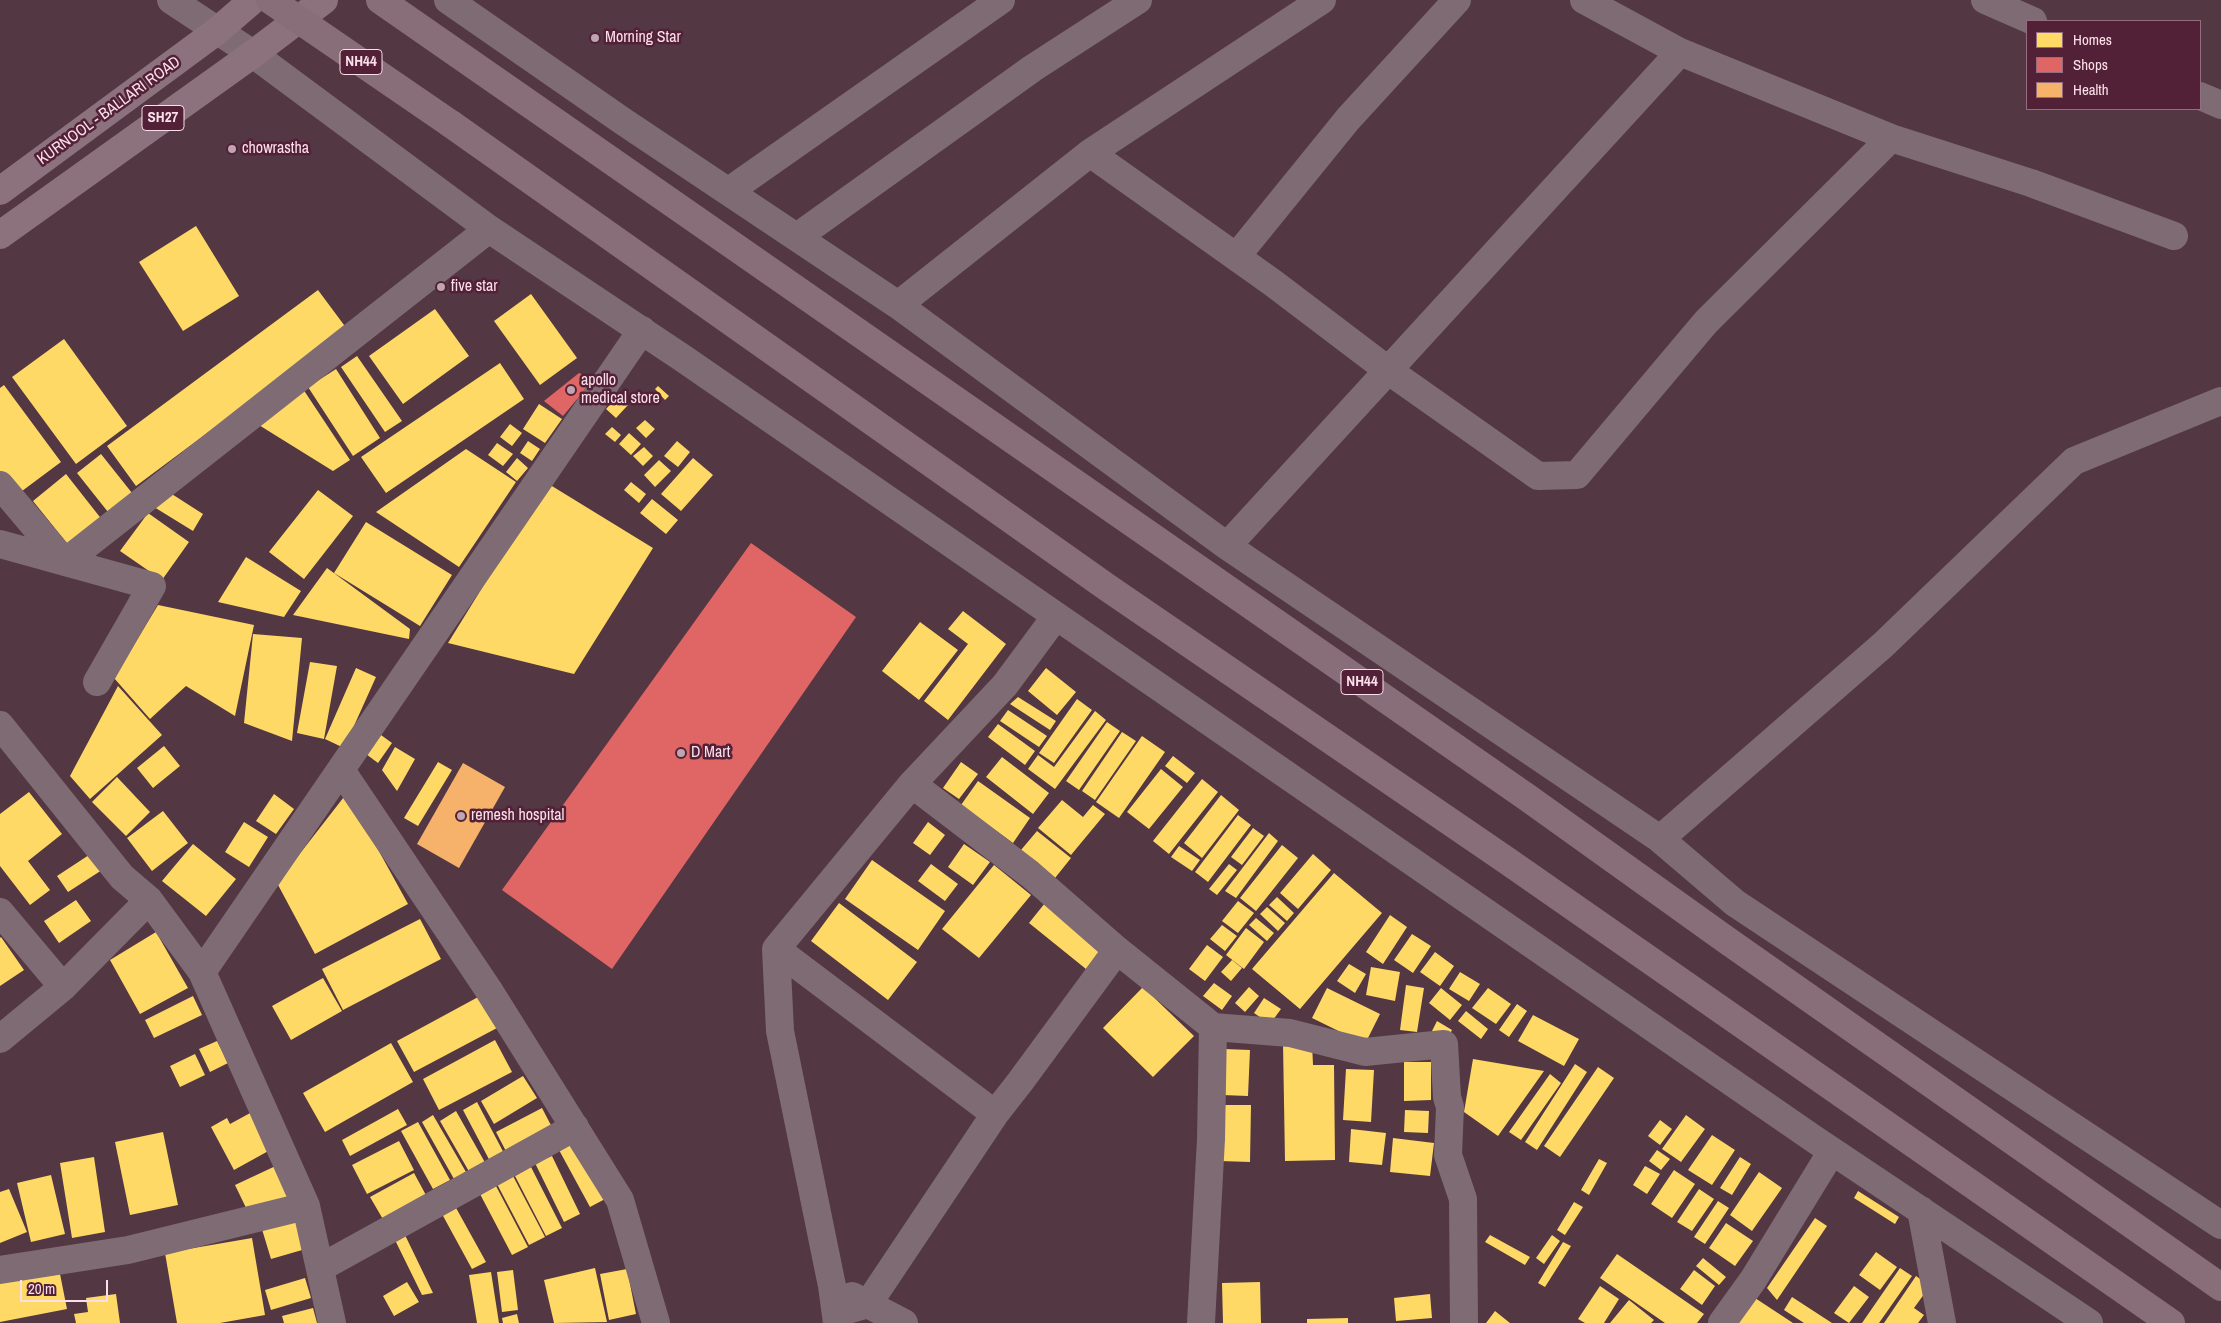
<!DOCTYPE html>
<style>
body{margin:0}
#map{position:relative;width:2221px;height:1323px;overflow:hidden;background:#533743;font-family:"Archivo Narrow",sans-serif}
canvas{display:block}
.legend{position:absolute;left:2026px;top:20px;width:175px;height:90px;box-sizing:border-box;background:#532137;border:1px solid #966d7e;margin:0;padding:6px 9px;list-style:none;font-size:15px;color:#fbe0e9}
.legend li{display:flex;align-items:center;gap:10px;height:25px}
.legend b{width:25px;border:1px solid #966d7e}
.scale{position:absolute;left:20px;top:1280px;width:88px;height:22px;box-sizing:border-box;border:2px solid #fbe0e9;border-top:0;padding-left:6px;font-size:15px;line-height:18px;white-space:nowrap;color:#fbe0e9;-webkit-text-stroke:4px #532137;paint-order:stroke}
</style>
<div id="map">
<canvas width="2221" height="1323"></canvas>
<ul class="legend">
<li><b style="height:14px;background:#ffd966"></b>Homes</li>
<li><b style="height:14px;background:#e06666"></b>Shops</li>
<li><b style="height:14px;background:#f6b26b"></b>Health</li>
</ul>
<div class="scale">20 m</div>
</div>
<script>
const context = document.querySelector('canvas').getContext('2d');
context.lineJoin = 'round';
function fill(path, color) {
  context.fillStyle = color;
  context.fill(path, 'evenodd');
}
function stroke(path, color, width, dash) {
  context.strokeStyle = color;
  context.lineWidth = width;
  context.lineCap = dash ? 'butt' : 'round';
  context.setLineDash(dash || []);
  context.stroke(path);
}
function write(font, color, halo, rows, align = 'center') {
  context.font = font + ' "Archivo Narrow",sans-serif';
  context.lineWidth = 5;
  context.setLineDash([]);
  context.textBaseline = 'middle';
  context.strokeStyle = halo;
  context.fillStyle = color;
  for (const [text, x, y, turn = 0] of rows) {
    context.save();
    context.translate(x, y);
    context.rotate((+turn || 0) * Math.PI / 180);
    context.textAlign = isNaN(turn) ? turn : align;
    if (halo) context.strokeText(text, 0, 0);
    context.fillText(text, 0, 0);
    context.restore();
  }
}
const homes = new Path2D(`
 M196,226L239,296L183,331L139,262Z
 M318,290L347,329L136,486L107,446Z
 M531,294L577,358L540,385L494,321Z
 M435,309L469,356L403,404L369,356Z
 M64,339L127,426L76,464L12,377Z
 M357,356L402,421L385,432L341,367Z
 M500,363L524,399L386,493L361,457Z
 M336,369L380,438L353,456L308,387Z
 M4,385L61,462L18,494L0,471V388Z
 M658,386L669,396L665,400L655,389Z
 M303,389L350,460L333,471L254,422Z
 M618,396L628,405L616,418L606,409Z
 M539,404L562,419L545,443L523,429Z
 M645,420L655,429L646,438L636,428Z
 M510,424L522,433L512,446L500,437Z
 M612,427L621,435L615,442L605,434Z
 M629,433L641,444L631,455L619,444Z
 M528,441L540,449L532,461L520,453Z
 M677,441L690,452L678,467L664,456Z
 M497,443L513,454L503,466L488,455Z
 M644,447L653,456L643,466L633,456Z
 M466,449L516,482L459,567L376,512Z
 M101,454L132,493L108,512L77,473Z
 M517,458L528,468L517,481L506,472Z
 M693,458L713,475L681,511L661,494Z
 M659,460L671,471L655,487L644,475Z
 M66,474L103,521L70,547L33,501Z
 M631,482L646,494L639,503L624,490Z
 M547,483L653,548L574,674L448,643Z
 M164,489L203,514L193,531L154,507Z
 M318,490L353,516L304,579L269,552Z
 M652,499L678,520L666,534L640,513Z
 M148,513L189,542L162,580L120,551Z
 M366,522L452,575L420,626L334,573Z
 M246,557L301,591L284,617L218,602Z
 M327,568L410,629L409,639L293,615Z
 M158,605L254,625L235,716L186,686L150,719L114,678Z
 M963,611L1006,644L948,720L924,701L968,644L948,629Z
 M920,622L958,650L919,700L882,671Z
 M253,634L302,638L292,741L244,723Z
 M310,662L337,666L324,739L297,733Z
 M356,668L376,677L344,748L325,739Z
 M1046,668L1076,692L1057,715L1028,691Z
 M118,686L162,735L90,799L70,776Z
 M1018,697L1056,721L1050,730L1010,704Z
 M1077,699L1092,710L1054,763L1039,753Z
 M1008,710L1047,736L1039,747L1000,721Z
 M1095,711L1106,720L1055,789L1028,769L1038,755L1054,767Z
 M1107,722L1120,731L1079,790L1066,781Z
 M998,724L1035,751L1025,765L988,737Z
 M1122,732L1136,741L1095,800L1082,791Z
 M381,735L392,743L378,763L366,754Z
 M1142,736L1165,752L1119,818L1096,802Z
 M164,746L180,766L153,788L137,768Z
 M395,747L415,759L397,791L382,770Z
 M1173,756L1195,773L1187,783L1165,766Z
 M1002,757L1049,793L1033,814L986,777Z
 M438,762L452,770L418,826L404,818Z
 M961,762L978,774L959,799L943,788Z
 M1161,769L1183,787L1149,829L1127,812Z
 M117,777L150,812L126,836L92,802Z
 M1202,779L1218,792L1169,854L1153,841Z
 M978,781L1030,818L1013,843L961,805Z
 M29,792L62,834L28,861L50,890L30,905L0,866V814Z
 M347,793L408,904L315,954L277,883Z
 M274,794L294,809L276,834L256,821Z
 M1221,795L1239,810L1202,858L1184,843Z
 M1062,800L1083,817L1093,805L1105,814L1071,855L1038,828Z
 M163,811L188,843L152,871L127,838Z
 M1238,815L1251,825L1208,882L1195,872Z
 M244,822L268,837L249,867L225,852Z
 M928,822L945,835L930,855L913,843Z
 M1253,828L1264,836L1242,865L1231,857Z
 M1037,831L1071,858L1055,878L1021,850Z
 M1269,833L1278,841L1236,898L1225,891Z
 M193,844L236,879L206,916L162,881Z
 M964,844L990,862L973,885L948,867Z
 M1282,845L1298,858L1256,911L1240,898Z
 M1179,846L1200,860L1192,871L1171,857Z
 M92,853L102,870L68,892L57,876Z
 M1313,854L1331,870L1298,909L1280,893Z
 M872,860L945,911L918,950L845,899Z
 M931,864L958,884L945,901L918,881Z
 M1229,864L1237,870L1217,895L1209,889Z
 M994,865L1031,895L979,958L942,929Z
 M1334,873L1382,913L1300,1009L1252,969Z
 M1277,897L1294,913L1287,921L1269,905Z
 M76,900L91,921L59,943L44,921Z
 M1238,901L1254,913L1238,933L1222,921Z
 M839,903L917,962L888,1000L811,941Z
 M1045,903L1101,949L1086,969L1029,923Z
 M1267,907L1285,923L1278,931L1260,914Z
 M1390,915L1407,927L1383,964L1366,952Z
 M1256,918L1274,933L1267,941L1249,925Z
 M420,919L441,959L343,1010L322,969Z
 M1222,925L1237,936L1225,951L1210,939Z
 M1246,928L1264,942L1244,969L1226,955Z
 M156,932L188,988L140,1014L110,960Z
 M1412,934L1431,946L1413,973L1394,960Z
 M1,937L24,970L0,986V938Z
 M1207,945L1223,957L1205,981L1189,969Z
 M1435,952L1454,966L1440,986L1420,972Z
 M1232,960L1242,968L1231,981L1221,972Z
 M1349,964L1366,974L1355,993L1337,981Z
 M1371,967L1400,972L1395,1001L1366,995Z
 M1460,972L1480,984L1469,1001L1449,989Z
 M323,978L342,1011L291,1040L272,1006Z
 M1214,983L1232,996L1222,1010L1203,996Z
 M1406,985L1424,988L1417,1032L1400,1030Z
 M1143,987L1194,1036L1153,1077L1103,1028Z
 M1249,987L1259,996L1245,1012L1235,1003Z
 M1327,988L1380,1014L1365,1044L1312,1018Z
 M1441,988L1462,1005L1450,1020L1429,1003Z
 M1488,988L1511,1004L1496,1024L1472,1008Z
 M193,996L202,1015L154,1038L145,1020Z
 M480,996L497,1028L414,1072L397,1041Z
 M1264,998L1281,1009L1270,1024L1254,1013Z
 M1517,1004L1527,1011L1509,1037L1499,1030Z
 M1466,1011L1488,1029L1481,1039L1458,1021Z
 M1533,1015L1579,1039L1564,1066L1518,1041Z
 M1437,1021L1452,1030L1447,1039L1432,1031Z
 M495,1040L512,1072L439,1110L423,1079Z
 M217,1041L228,1063L210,1072L199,1049Z
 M391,1043L413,1082L325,1132L303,1093Z
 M1283,1043H1312L1313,1065H1334L1335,1160L1285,1161Z
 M1224,1049L1250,1050L1248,1096L1222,1095Z
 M195,1054L205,1075L180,1087L170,1066Z
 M1473,1059L1544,1071L1498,1136L1464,1112Z
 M1404,1062H1431V1100L1404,1101Z
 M1575,1064L1587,1072L1537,1150L1525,1142Z
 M1598,1067L1614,1078L1560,1157L1544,1146Z
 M1346,1069L1374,1070L1371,1122L1343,1120Z
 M1550,1074L1561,1083L1521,1140L1509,1132Z
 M523,1076L537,1098L494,1124L481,1101Z
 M477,1102L506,1157L492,1165L463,1110Z
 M1221,1105H1251L1250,1162L1220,1161Z
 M542,1108L555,1133L509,1157L496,1132Z
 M398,1109L407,1125L350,1156L342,1140Z
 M1405,1110L1429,1111L1428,1133L1404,1132Z
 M456,1111L487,1166L471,1175L440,1121Z
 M252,1112L272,1149L234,1170L211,1127L227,1118L230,1124Z
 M433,1115L466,1172L454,1179L422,1122Z
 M1686,1115L1705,1129L1681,1162L1662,1149Z
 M1660,1120L1672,1129L1660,1145L1648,1136Z
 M418,1122L450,1180L433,1189L401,1131Z
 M1351,1129L1386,1133L1382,1165L1349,1162Z
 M163,1132L178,1205L130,1215L115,1142Z
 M1712,1135L1735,1150L1712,1185L1688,1170Z
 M1393,1138L1434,1143L1430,1176L1390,1172Z
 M399,1141L414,1170L367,1194L352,1165Z
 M577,1141L607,1198L590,1207L559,1150Z
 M1657,1150L1670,1159L1661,1170L1649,1161Z
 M552,1156L580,1214L564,1222L535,1163Z
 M94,1157L105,1232L72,1238L60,1163Z
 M1740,1157L1751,1164L1732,1195L1720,1188Z
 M1599,1159L1607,1163L1589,1195L1581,1190Z
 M282,1163L295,1193L249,1214L235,1185Z
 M1645,1166L1660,1174L1647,1194L1633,1185Z
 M531,1167L562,1228L546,1236L515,1176Z
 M1674,1170L1695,1184L1672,1218L1651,1204Z
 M1759,1172L1782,1188L1752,1231L1730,1215Z
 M414,1173L427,1197L384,1221L370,1197Z
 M51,1175L65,1234L31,1242L17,1183Z
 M513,1176L545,1237L529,1245L497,1184Z
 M496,1186L528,1247L512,1255L480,1194Z
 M9,1189L27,1232L0,1243V1192Z
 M1699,1189L1714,1199L1692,1231L1677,1222Z
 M1858,1191L1899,1217L1895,1224L1854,1198Z
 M1718,1201L1729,1208L1705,1244L1694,1237Z
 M1574,1202L1583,1207L1565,1235L1557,1230Z
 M455,1206L486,1262L472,1269L442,1214Z
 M299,1214L309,1248L271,1259L261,1226Z
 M1815,1218L1827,1226L1777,1300L1767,1288Z
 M1726,1223L1753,1241L1735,1266L1709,1248Z
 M405,1235L433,1293L422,1295L395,1240Z
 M1490,1235L1530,1257L1525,1265L1485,1242Z
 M1552,1235L1560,1241L1544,1264L1536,1258Z
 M252,1238L265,1315L220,1323H177L165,1253Z
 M1563,1242L1571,1246L1545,1287L1538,1283Z
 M1876,1252L1897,1267L1880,1290L1859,1275Z
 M56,1254L67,1309L0,1322V1265Z
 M1617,1254L1704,1314L1697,1323H1665L1600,1278Z
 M1703,1258L1726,1277L1719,1285L1696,1266Z
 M595,1268L607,1322L554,1323L544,1280Z
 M1900,1268L1912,1276L1879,1323H1862Z
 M627,1269L636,1314L609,1320L600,1274Z
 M513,1270L518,1310L502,1312L497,1272Z
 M1694,1270L1715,1286L1702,1305L1680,1289Z
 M491,1272L499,1323H477L469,1275Z
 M1916,1276L1930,1286L1914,1308L1924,1315L1918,1323H1884Z
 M305,1278L311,1298L271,1310L265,1290Z
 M407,1282L419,1302L394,1316L383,1296Z
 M1260,1282L1261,1323H1223L1222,1283Z
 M1600,1286L1619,1299L1604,1323H1585L1578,1319Z
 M1854,1286L1869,1297L1849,1323L1834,1313Z
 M116,1294L120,1323H76L74,1314L88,1312L86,1298Z
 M1430,1294L1432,1318L1396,1321L1394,1298Z
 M1792,1297L1832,1323H1804L1784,1310Z
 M1755,1298L1793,1323H1738Z
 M1629,1300L1654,1320L1651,1323H1610Z
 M313,1308L317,1323H284L282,1316Z
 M1495,1311L1510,1323H1486Z
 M517,1314L519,1323H503L502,1318Z
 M1348,1318V1323H1307V1319Z`);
const shops = new Path2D(`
 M579,373L593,380L563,416L544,401Z
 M751,543L856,617L612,969L502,890Z`);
const health = new Path2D(`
 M463,763L505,787L459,868L417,844Z`);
const minor = new Path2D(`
 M171,0L253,54L489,229L684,359L1814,1139L2089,1323
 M448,0L624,122L898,305L1227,546L1660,839L1735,903L2221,1225
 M1584,0L1680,52L1891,138
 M1985,0L2033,21
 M2200,96L2221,105
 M1090,153L1322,0
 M729,191L1001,0
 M797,237L1033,68L1138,0
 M1236,257L1348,119L1457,0
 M898,305L1090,153L1273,283L1389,371L1538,476L1577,475L1706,322L1891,138L2031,183L2174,236
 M0,485L65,562L489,229
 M0,544L152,586L97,682
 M1227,546L1680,52
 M1056,616L1005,685L912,784L1030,874L1117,950L1213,1027L1290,1033L1365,1052L1444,1044L1447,1097L1450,1107L1448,1155L1463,1199L1464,1323
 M0,725L122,877L149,900L202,972L306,1206L332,1323
 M341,770L488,989L620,1200L656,1323
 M1660,839L1883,645L2074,461L2221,401
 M0,912L63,987L0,1039
 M776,949L995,1114
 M202,972L642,330
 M63,987L149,900
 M1921,1210L1942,1323
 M320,1268L575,1127
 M0,1270L128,1250L306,1206
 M852,1296L904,1323
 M837,1313L868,1304L995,1114L1020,1082L1117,950
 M837,1323L832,1286L780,1031L776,949L912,784
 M1201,1323L1211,1139L1213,1027
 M1722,1323L1753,1280L1832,1151`);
const major = new Path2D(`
 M0,191L217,31L253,0
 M0,235L253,54L324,0`);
const highway = new Path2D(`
 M380,0L1528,798L1725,939L2221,1287
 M451,124L1108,588L1506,860L2171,1323`);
const highwayBridge = new Path2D(`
 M270,0L451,124`);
const markers = [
 [595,38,5,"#c0a5af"],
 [232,149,5,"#c0a5af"],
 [441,287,5,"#c0a5af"],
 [571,390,5,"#c0a5af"],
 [681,753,5,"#c0a5af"],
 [461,816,5,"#c0a5af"]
];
const shields = [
 [361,62,42],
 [163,118,42],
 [1362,682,42]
];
const shieldNames = [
 ["NH44",361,62],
 ["SH27",163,118],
 ["NH44",1362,682]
];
const poiNames = [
 ["Morning Star",605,38],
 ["chowrastha",242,149],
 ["five star",451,287],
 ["apollo",581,381],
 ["medical store",581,399],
 ["D Mart",691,753],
 ["remesh hospital",471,816]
];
const streetNames = [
 ["KURNOOL - BALLARI ROAD",109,111,-36]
];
fill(homes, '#ffd966');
fill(shops, '#e06666');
fill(health, '#f6b26b');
stroke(minor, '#7f6b73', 28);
stroke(major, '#8c727d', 28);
stroke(highway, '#876e79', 28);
stroke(highwayBridge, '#876e79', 28);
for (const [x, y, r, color] of markers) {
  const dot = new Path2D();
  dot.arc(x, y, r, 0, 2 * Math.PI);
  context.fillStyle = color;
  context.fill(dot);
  stroke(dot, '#532137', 2);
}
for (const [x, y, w] of shields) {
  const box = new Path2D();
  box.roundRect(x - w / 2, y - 12.5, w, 25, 4);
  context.fillStyle = '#532137';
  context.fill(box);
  stroke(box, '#fbe0e9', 1);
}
write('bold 15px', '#fbe0e9', null, shieldNames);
write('16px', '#fbe0e9', '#532137', poiNames, 'left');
write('16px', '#fbe0e9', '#532137', streetNames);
</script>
